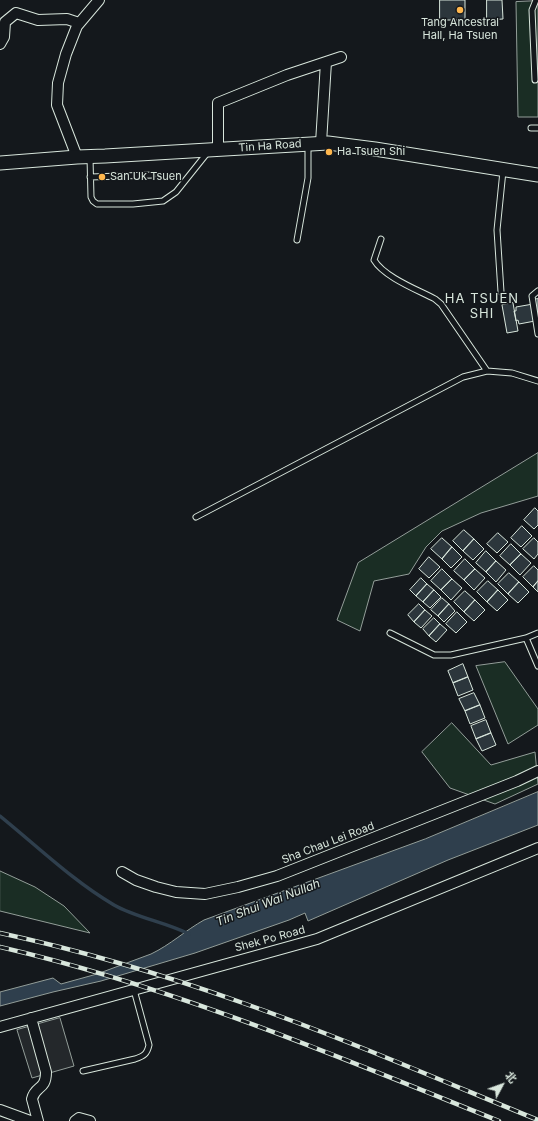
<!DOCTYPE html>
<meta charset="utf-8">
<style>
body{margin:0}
#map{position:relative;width:538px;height:1121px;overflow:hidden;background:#14181c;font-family:Inter,"Noto Sans SC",sans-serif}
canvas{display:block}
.north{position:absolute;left:482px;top:1065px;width:40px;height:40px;-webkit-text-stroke:3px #14181c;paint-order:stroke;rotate:49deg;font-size:11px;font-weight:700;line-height:16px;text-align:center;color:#d8e6dc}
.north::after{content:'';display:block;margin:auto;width:14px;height:18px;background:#d8e6dc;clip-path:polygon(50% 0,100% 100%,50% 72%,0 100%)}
</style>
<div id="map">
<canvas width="538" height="1121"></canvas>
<div class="north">北</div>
</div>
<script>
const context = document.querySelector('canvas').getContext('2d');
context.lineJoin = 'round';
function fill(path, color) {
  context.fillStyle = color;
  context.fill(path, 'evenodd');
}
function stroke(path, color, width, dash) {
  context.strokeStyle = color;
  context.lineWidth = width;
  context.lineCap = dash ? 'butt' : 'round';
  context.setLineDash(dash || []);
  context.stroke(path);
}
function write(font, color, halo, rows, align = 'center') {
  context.font = font + ' Inter,sans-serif';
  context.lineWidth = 3;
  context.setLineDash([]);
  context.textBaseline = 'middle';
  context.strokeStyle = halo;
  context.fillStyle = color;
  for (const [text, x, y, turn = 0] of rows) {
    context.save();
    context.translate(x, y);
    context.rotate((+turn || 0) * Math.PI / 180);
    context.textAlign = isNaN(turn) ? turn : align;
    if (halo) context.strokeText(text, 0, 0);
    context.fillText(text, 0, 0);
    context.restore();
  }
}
const green = new Path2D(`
 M538,1V117H518L516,2Z
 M538,453V496L481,513L442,531L426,547L409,574L374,581L360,631L337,620L358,563Z
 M505,662L538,709V725L508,744L476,666Z
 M452,723L491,765L535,752L538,784L495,804L450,788L422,752Z
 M0,871L35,887L64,906L90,933L0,911Z`);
const parking = new Path2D(`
 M60,1018L74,1066L32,1078L17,1030Z`);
const water = new Path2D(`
 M538,792V825L448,860L308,921L305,913L289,920L195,953L101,981L53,992L0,1006V992L53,978L61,984L97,974L151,954C170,945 186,930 204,920L425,839Z`);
const stream = new Path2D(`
 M0,816C37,846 73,881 114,905C137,918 165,922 189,934`);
const building = new Path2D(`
 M440,0H465V20H440Z
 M487,0H502L503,19L487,20Z
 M538,299V314L534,315L535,321L519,324L518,320L516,321L514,311H516V307L533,304L532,300Z
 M513,303L518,331L507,333L502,305Z
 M535,508L538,511V525L534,529L524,520Z
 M522,526L532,536L521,547L511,538Z
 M464,530L474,539L463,551L453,541Z
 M498,533L508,542L497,553L487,544Z
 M442,538L452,547L442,559L431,549Z
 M534,538L538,542V554L534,559L523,549Z
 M474,539L484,549L473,560L463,551Z
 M511,544L521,554L510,565L500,556Z
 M452,547L462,557L451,568L442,559Z
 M486,551L496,561L486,572L476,563Z
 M521,554L531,563L520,575L510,565Z
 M429,557L440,567L429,578L419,569Z
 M465,559L475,569L464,580L454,571Z
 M496,561L506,570L496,582L486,572Z
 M534,566L538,570V581L533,587L523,577Z
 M442,569L452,579L441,590L431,581Z
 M475,569L485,578L474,590L464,580Z
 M509,573L519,582L508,594L498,584Z
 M421,578L427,584L416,596L410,590Z
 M452,579L462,588L451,600L441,590Z
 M488,581L498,590L487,602L477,592Z
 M538,581V592L533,587Z
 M519,582L529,592L518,603L508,594Z
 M427,584L434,590L423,602L416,596Z
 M434,590L441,597L430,608L423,602Z
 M498,590L508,600L497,611L487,602Z
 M465,591L475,600L464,612L454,602Z
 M442,598L449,604L438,616L431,610Z
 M475,600L485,610L474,621L464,612Z
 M419,604L425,610L414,622L408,615Z
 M449,604L455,611L444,622L438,616Z
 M425,610L432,616L421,628L414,622Z
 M457,612L467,622L456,633L446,624Z
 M434,618L440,624L429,636L423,629Z
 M440,624L447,630L436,642L429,636Z
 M463,664L468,677L453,683L448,671Z
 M468,677L473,690L458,696L453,683Z
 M474,693L480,705L465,711L459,699Z
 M480,705L485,718L470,724L465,711Z
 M486,720L491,733L476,739L471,726Z
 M491,733L496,745L482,751L476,739Z`);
const service = new Path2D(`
 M535,80L532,10L536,0
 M531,128H538
 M90,158L91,197L93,201L97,204H133L163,201L176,192L208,152
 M90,177L153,175
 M381,239L374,260C384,277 418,290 435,299L441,304L487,371
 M297,240L308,178V144
 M538,291L532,296L538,334
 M501,292L497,230L503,171
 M196,517L463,377L487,371L512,373L538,381
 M390,633L434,655H451L526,638L538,633
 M526,638L538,666
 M83,1071L135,1059C144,1056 147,1054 149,1045L134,990`);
const minor = new Path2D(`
 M0,44L4,37L5,22L16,13L38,20L67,19L79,23
 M321,143L326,62
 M218,149V103L287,75L341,57
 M77,157L57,105L58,83L66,54L77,26L99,0
 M122,872L136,880L156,887L176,892L205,894L238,887L277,876L517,781L538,771
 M31,1018L46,1072C46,1091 35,1085 32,1099L38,1121
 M0,1027L317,939L538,848
 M0,1110L30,1121
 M75,1121L79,1118L90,1121`);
const tertiary = new Path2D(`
 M0,163L77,157L105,156L328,143L375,149L538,175`);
const rail = new Path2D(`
 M0,933C83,951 164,975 243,1003C343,1038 440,1080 538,1120
 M0,947C173,987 334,1055 499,1121`);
const markers = [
 [460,10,4,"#ffb74d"],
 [329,152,4,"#ffb74d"],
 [102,177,4,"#ffb74d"]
];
const poiNames = [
 ["Tang Ancestral",460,23,"center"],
 ["Hall, Ha Tsuen",460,36,"center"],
 ["Ha Tsuen Shi",337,152],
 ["San Uk Tsuen",110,177]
];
const streetNames = [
 ["Tin Ha Road",270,146,-4],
 ["Sha Chau Lei Road",328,843,-21],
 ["Shek Po Road",270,939,-15]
];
const waterNames = [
 ["Tin Shui Wai Nullah",268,903,-21]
];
const quarterNames = [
 ["HA TSUEN",482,299],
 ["SHI",482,314]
];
fill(green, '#1a2d24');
stroke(green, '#939e99', 1);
fill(parking, '#24282b');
stroke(parking, '#939e99', 1);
fill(water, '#2f3f4d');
stroke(water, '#939e99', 1);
stroke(stream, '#2f3f4d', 3.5);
fill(building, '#2c363c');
stroke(building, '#d8e6dc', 1);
stroke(service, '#d8e6dc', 7);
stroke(minor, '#d8e6dc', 12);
stroke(tertiary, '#d8e6dc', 15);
stroke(service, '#14181c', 5);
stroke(minor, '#14181c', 10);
stroke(tertiary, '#14181c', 13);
stroke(rail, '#d8e6dc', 4.5);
stroke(rail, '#14181c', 3, [9]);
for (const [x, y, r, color] of markers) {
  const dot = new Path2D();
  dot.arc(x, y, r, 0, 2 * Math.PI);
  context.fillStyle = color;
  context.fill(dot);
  stroke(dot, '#14181c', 1.5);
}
write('11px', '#d8e6dc', '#14181c', poiNames, 'left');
write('11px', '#d8e6dc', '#14181c', streetNames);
write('italic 12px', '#d8e6dc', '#14181c', waterNames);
context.letterSpacing = '1px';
write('13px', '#d8e6dc', '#14181c', quarterNames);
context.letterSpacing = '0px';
</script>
